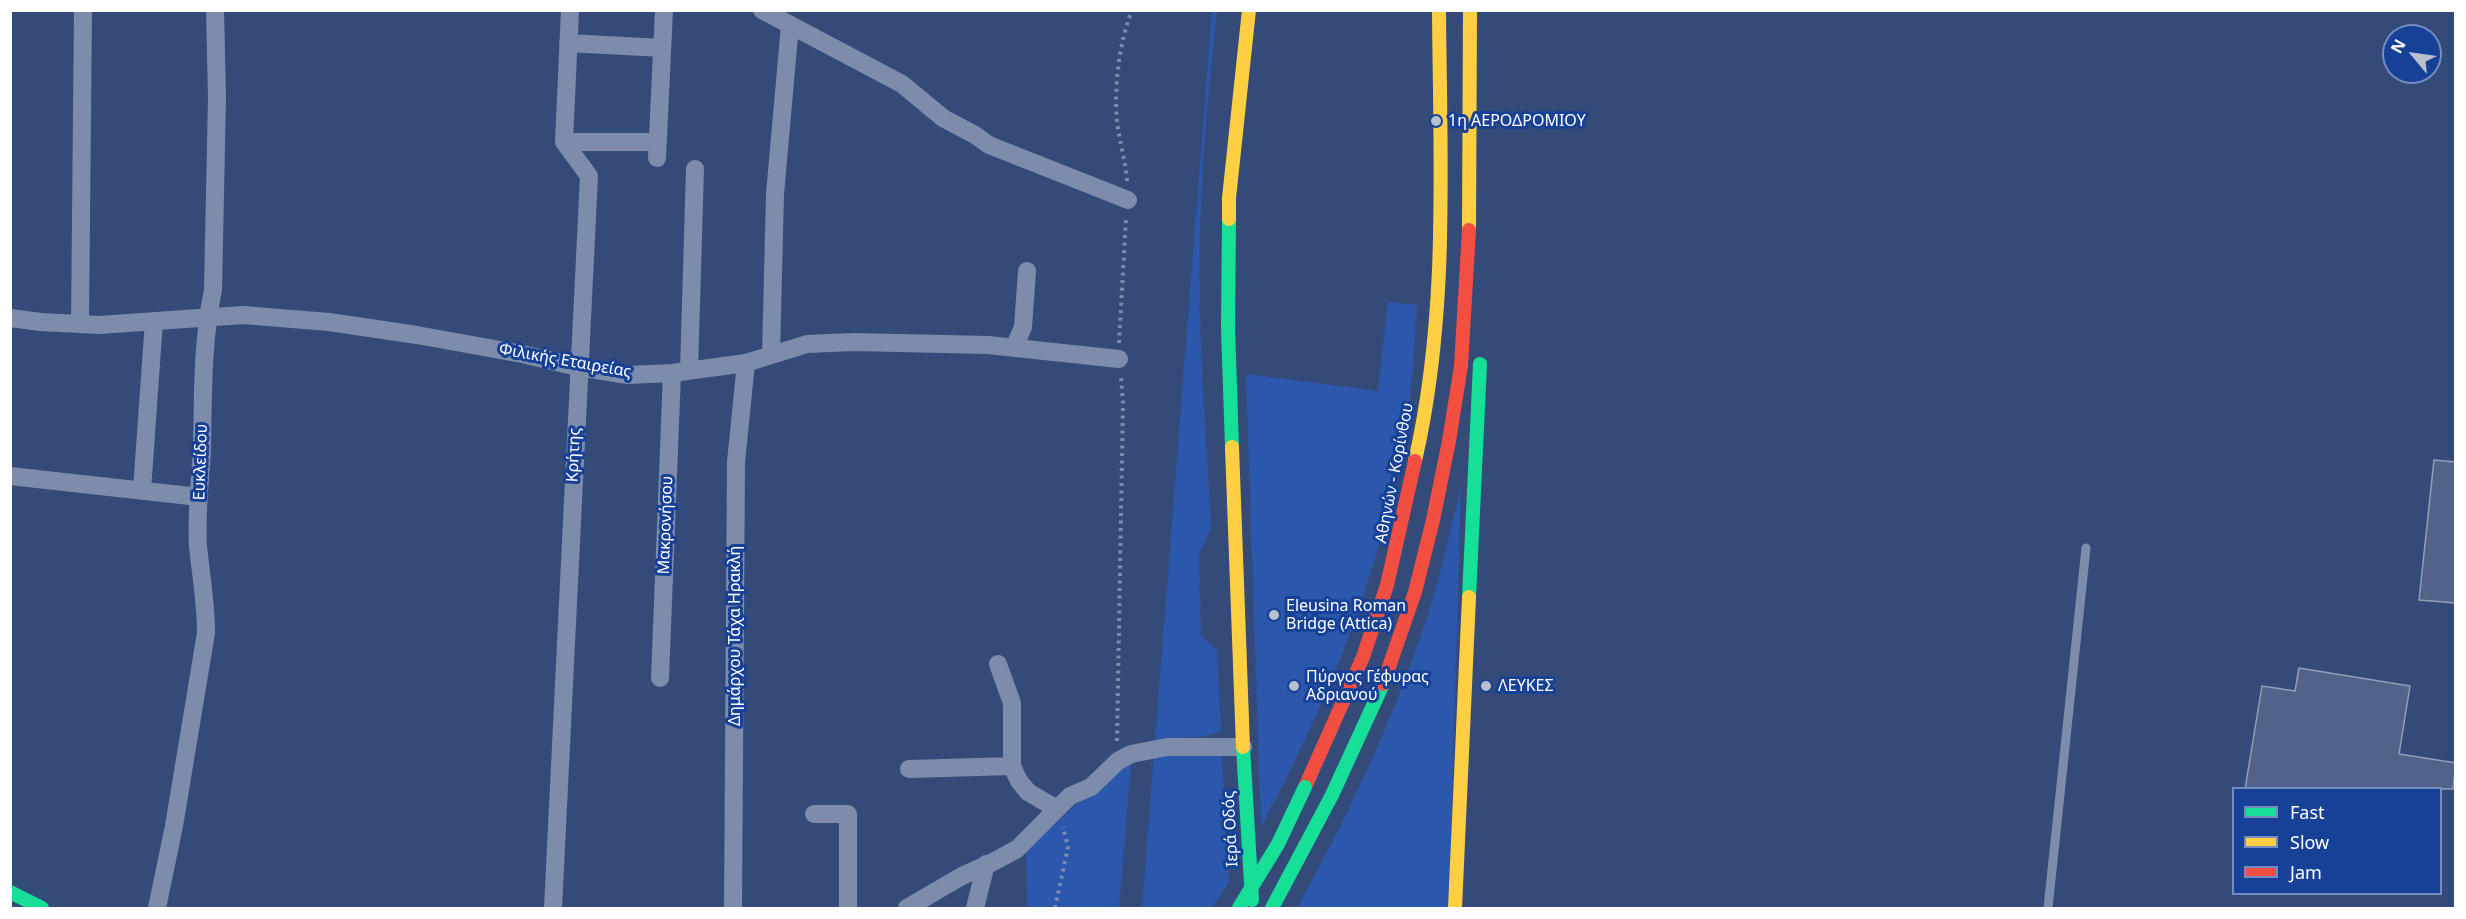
<!DOCTYPE html>
<meta charset="utf-8">
<style>
body{margin:0}
#map{position:relative;width:2466px;height:919px;overflow:hidden;background:#344b79;font-family:"Noto Sans",sans-serif}
canvas{display:block}
.frame{position:absolute;inset:0;border:12px solid #fff;pointer-events:none}
.legend{position:absolute;left:2232px;top:787px;width:210px;height:108px;box-sizing:border-box;background:#174196;border:2px solid #748dc0;margin:0;padding:8px 10px;list-style:none;font-size:18px;color:#fff}
.legend li{display:flex;align-items:center;gap:12px;height:30px}
.legend b{width:30px;border:2px solid #748dc0}
.north{position:absolute;left:2382px;top:24px;width:60px;height:60px;box-sizing:border-box;background:#174196;border:2px solid #748dc0;border-radius:50%;rotate:299deg;font-size:16px;font-weight:700;line-height:24px;text-align:center;color:#fff}
.north::after{content:'';display:block;margin:auto;width:21px;height:27px;background:#b8c0d0;clip-path:polygon(50% 0,100% 100%,50% 72%,0 100%)}
</style>
<div id="map">
<canvas width="2466" height="919"></canvas>
<div class="frame"></div>
<ul class="legend">
<li><b style="height:8px;background:#16e098"></b>Fast</li>
<li><b style="height:8px;background:#ffcf43"></b>Slow</li>
<li><b style="height:8px;background:#f24e42"></b>Jam</li>
</ul>
<div class="north">N</div>
</div>
<script>
const context = document.querySelector('canvas').getContext('2d');
context.lineJoin = 'round';
function fill(path, color) {
  context.fillStyle = color;
  context.fill(path, 'evenodd');
}
function stroke(path, color, width, dash) {
  context.strokeStyle = color;
  context.lineWidth = width;
  context.lineCap = dash ? 'butt' : 'round';
  context.setLineDash(dash || []);
  context.stroke(path);
}
function write(font, color, halo, rows, align = 'center') {
  context.font = font + ' "Noto Sans",sans-serif';
  context.lineWidth = 6;
  context.setLineDash([]);
  context.textBaseline = 'middle';
  context.strokeStyle = halo;
  context.fillStyle = color;
  for (const [text, x, y, turn = 0] of rows) {
    context.save();
    context.translate(x, y);
    context.rotate((+turn || 0) * Math.PI / 180);
    context.textAlign = isNaN(turn) ? turn : align;
    if (halo) context.strokeText(text, 0, 0);
    context.fillText(text, 0, 0);
    context.restore();
  }
}
const green = new Path2D(`
 M1212,11H1217C1209,84 1202,158 1200,233C1197,331 1206,430 1211,528L1199,554L1201,635L1217,651L1221,732L1205,736L1155,740Z
 M1388,302L1417,305C1415,335 1414,366 1410,396C1391,550 1333,692 1261,827L1246,374L1378,391Z
 M1461,486L1449,908H1297C1350,813 1394,718 1428,614C1442,572 1451,528 1461,486Z
 M1154,754L1222,756L1229,882L1212,908H1142Z
 M1131,762L1119,908H1028L1026,851L1080,801Z`);
const building = new Path2D(`
 M2434,460L2456,462V603L2419,600Z
 M2299,668L2410,686L2399,754L2456,763L2453,789H2245L2262,686L2295,691Z`);
const path = new Path2D(`
 M1127,181C1126,161 1119,141 1117,121C1114,85 1119,44 1132,10
 M1119,343L1126,219
 M1117,741L1123,403L1121,377
 M1055,908L1068,847L1063,827`);
const lane = new Path2D(`
 M2048,908L2086,548`);
const street = new Path2D(`
 M762,10L902,84L943,118L975,135L989,145L1128,200
 M568,43L662,48
 M564,142H657
 M657,158L664,10
 M10,318L41,322L99,325L243,315L329,322L417,335L522,354L578,367L628,375L672,373L746,363L807,344L854,342L988,345L1119,359
 M80,324L83,10
 M1014,348L1023,327L1027,271
 M771,355L775,194L790,25
 M689,371L695,169
 M10,476L199,497
 M142,490L154,321
 M998,664L1012,703V766L1019,781L1028,792L1057,809
 M660,678L672,373
 M909,769L1012,766
 M814,814H848V908
 M157,908L174,826L206,633C206,603 201,576 198,546C196,515 200,482 202,450C203,396 202,343 213,290L217,97L215,10
 M553,908L589,176L564,142L570,10
 M733,908L736,462L746,363
 M907,908L962,876L993,862L1017,849L1070,796L1091,787L1118,761L1131,754L1167,747H1243
 M975,908L986,864`);
const fast = new Path2D(`
 M1229,219L1228,328L1232,447
 M1469,597L1480,364
 M1243,747L1252,900
 M10,892L42,908
 M1272,908L1332,795L1383,684`);
const slow = new Path2D(`
 M1229,219V198L1249,10
 M1469,230L1470,10
 M1232,447L1243,747
 M1415,461C1449,314 1440,160 1439,10
 M1455,908L1469,597`);
const jam = new Path2D(`
 M1383,684L1415,592L1433,520L1449,441L1461,366L1469,230
 M1305,787L1363,657L1387,585L1415,461`);
const fastBridge = new Path2D(`
 M1239,908L1278,844L1305,787`);
const markers = [
 [1436,121,6,"#b8c0d0"],
 [1274,615,6,"#b8c0d0"],
 [1294,686,6,"#b8c0d0"],
 [1486,686,6,"#b8c0d0"]
];
const poiNames = [
 ["1η ΑΕΡΟΔΡΟΜΙΟΥ",1448,121],
 ["Eleusina Roman",1286,606],
 ["Bridge (Attica)",1286,624],
 ["Πύργος Γέφυρας",1306,677],
 ["Αδριανού",1306,695],
 ["ΛΕΥΚΕΣ",1498,686]
];
const streetNames = [
 ["Φιλικής Εταιρείας",565,361,10],
 ["Κρήτης",574,455,-87],
 ["Ευκλείδου",201,462,-88],
 ["Αθηνών - Κορίνθου",1395,473,-79],
 ["Μακρονήσου",666,525,-88],
 ["Δημάρχου Τάχα Ηρακλή",735,636,-90],
 ["Ιερά Οδός",1231,829,-93]
];
fill(green, '#2b58ad');
fill(building, '#516388');
stroke(building, '#929fb9', 1.5);
stroke(path, '#7d8cab', 4, [3, 4.5]);
stroke(lane, '#7d8cab', 9);
stroke(street, '#7d8cab', 18);
stroke(fast, '#16e098', 14);
stroke(slow, '#ffcf43', 14);
stroke(jam, '#f24e42', 14);
stroke(fastBridge, '#16e098', 14);
for (const [x, y, r, color] of markers) {
  const dot = new Path2D();
  dot.arc(x, y, r, 0, 2 * Math.PI);
  context.fillStyle = color;
  context.fill(dot);
  stroke(dot, '#174196', 2);
}
write('16px', '#fff', '#174196', poiNames, 'left');
write('16px', '#fff', '#174196', streetNames);
</script>
